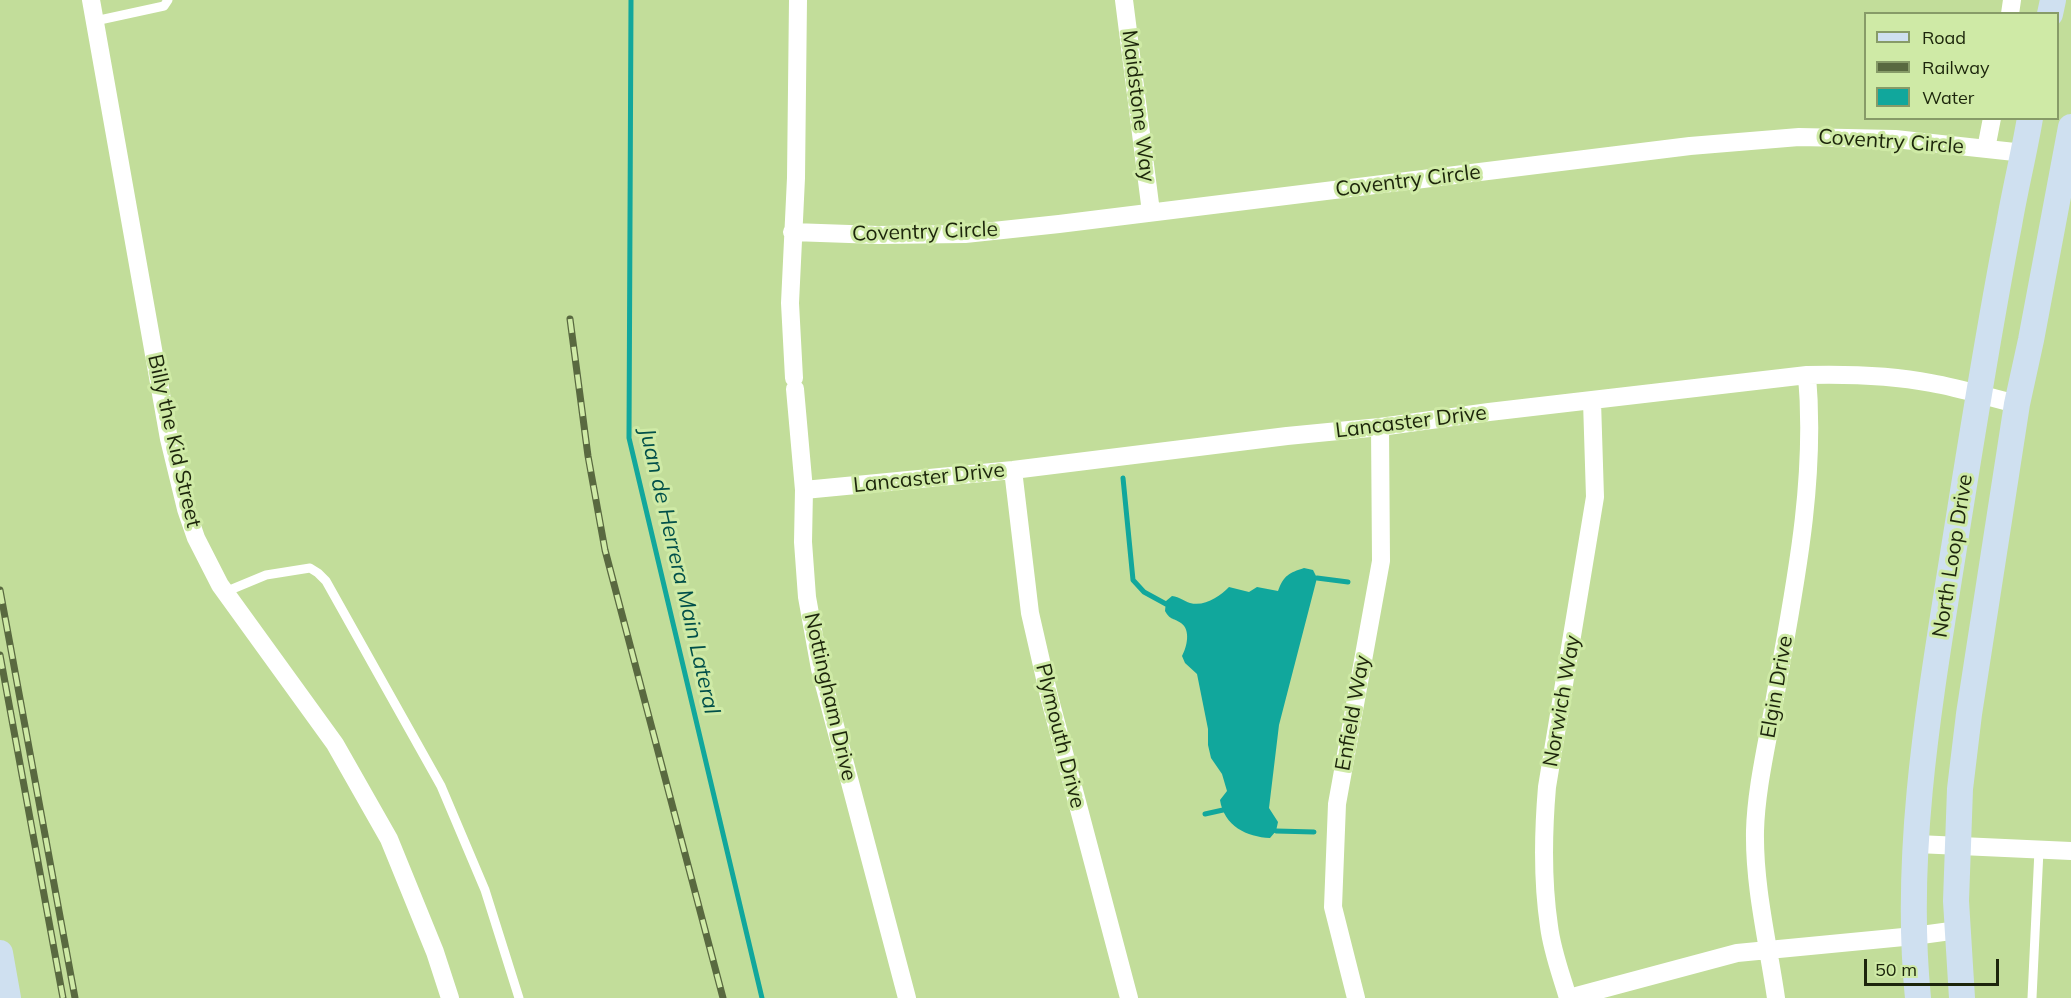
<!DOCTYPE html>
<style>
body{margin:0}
#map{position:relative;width:2071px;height:998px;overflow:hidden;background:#c2dd9a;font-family:Mulish,sans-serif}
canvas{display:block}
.legend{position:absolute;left:1864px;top:12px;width:195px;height:108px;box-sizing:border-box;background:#cfeaa6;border:2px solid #879b68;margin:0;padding:8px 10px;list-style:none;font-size:18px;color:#1c250b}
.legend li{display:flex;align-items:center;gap:12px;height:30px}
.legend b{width:30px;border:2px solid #879b68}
.scale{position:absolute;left:1864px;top:959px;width:135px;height:27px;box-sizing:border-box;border:3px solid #1c250b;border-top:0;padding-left:8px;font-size:18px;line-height:21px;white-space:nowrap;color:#1c250b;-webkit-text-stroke:4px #cfeaa6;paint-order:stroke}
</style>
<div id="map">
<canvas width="2071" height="998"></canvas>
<ul class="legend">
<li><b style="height:8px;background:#cfe0f0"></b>Road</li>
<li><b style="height:8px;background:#596940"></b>Railway</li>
<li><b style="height:16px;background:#11a79c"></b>Water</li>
</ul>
<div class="scale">50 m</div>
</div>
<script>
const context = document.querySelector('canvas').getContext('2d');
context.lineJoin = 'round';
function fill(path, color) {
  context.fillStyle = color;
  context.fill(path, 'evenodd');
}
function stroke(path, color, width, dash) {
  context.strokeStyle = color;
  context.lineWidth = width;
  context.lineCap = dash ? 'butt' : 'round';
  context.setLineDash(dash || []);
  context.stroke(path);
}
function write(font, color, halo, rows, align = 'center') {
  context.font = font + ' Mulish,sans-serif';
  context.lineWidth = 6;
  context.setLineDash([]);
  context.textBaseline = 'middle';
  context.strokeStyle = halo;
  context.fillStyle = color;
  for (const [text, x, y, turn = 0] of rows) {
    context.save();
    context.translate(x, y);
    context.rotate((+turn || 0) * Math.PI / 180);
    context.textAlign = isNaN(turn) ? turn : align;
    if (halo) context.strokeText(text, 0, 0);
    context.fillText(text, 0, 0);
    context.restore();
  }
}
const water = new Path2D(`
 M1304,568L1313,570L1317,578L1279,725L1269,808L1278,822L1276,831L1270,838C1247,837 1224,826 1220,800L1227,791L1222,774L1211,758L1208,745V729L1197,674L1185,663L1182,656C1187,647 1191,630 1181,623C1172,617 1171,621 1165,611L1166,601L1172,596C1180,597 1184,601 1190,603C1205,607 1220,596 1229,587L1249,592L1257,587L1278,591C1284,575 1289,573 1304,568Z`);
const stream = new Path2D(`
 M631,0L629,438L762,998
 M1123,478L1133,580L1144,592L1166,604
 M1317,578L1348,582
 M1205,814L1223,810
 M1276,831L1314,832`);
const lane = new Path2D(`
 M95,21L164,6L168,0
 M225,592L266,575L310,568L318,573L326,581L441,786L485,890L519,998
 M2032,998L2039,850`);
const street = new Path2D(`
 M91,0L169,439L186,509L196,538L220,585L335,744L389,839L435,952L450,998
 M1124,0L1151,212
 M2010,14L2012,0
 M1986,149L1992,118
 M792,232L878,235L965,234L1059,224L1690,146L1799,137L1895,139L2024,153
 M794,378L790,303L796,178L798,0
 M795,389L804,490L803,542L807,597L820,669L907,998
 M1013,470L1030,613L1049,696L1129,998
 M804,490L1013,470L1287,436L1380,427L1489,412L1807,375C1849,374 1890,375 1931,383C1960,388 1988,397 2017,404
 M1917,844L2071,851
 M1356,998L1333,907L1337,804L1381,561L1380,427
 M1568,998C1561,974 1552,951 1549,926C1542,879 1543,834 1547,787L1595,497L1592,401
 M1569,998L1737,953L1914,936L1958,930
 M1776,998C1768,943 1754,887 1755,831C1756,791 1766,749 1773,709C1792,599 1817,488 1807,375`);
const secondary = new Path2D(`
 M2050,14L2053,0
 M0,953L8,998
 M1918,998C1904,858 1927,717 1949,579C1968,461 1986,343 2009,225C2015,189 2024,154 2030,118
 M1962,998L1956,901L1960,789L1969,714L2017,404L2031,340L2071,127`);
const rail = new Path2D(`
 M570,319L588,456L605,550L723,998
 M0,590L75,998
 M0,655L63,998`);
const streetNames = [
 ["Maidstone Way",1138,106,83],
 ["Coventry Circle",1891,142,4],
 ["Coventry Circle",1408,181,-7],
 ["Coventry Circle",925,232,-2],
 ["Lancaster Drive",1411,422,-7],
 ["Billy the Kid Street",174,441,77],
 ["Lancaster Drive",929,478,-6],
 ["North Loop Drive",1953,556,-81],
 ["Elgin Drive",1777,687,-80],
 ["Nottingham Drive",830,697,77],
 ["Norwich Way",1562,701,-80],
 ["Enfield Way",1353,713,-80],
 ["Plymouth Drive",1060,736,76]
];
const waterNames = [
 ["Juan de Herrera Main Lateral",679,571,77]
];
fill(water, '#11a79c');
stroke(stream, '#11a79c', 5);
stroke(lane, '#fff', 9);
stroke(street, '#fff', 18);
stroke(secondary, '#cfe0f0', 26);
stroke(rail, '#596940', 7);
stroke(rail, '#cfeaa6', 4.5, [14]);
write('21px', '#1c250b', '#cfeaa6', streetNames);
write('italic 22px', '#004f49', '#cfeaa6', waterNames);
</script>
